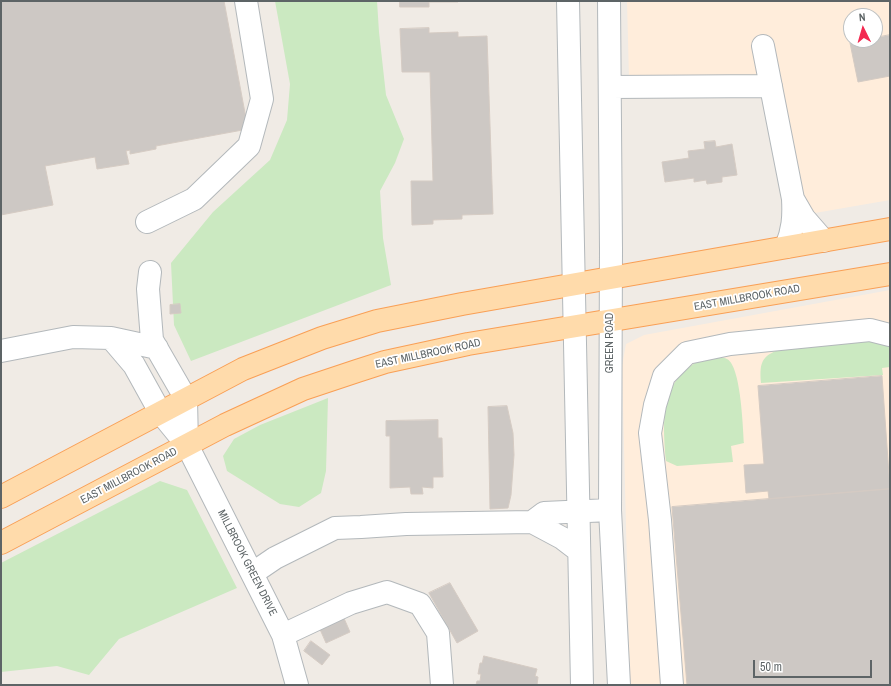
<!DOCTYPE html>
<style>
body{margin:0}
#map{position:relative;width:891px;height:686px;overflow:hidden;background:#f0ebe5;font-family:"Archivo Narrow",sans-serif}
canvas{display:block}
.frame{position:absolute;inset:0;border:2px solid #5d6466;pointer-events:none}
.north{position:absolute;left:843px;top:8px;width:40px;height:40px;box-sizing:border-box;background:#fff;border:1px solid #bec1c2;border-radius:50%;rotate:355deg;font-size:11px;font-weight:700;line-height:16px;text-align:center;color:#5d6466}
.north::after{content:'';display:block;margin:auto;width:14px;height:18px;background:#f32950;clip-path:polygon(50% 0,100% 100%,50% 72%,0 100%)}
.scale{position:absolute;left:753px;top:660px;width:119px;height:18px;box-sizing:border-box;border:2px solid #5d6466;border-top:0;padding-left:5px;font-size:12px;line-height:14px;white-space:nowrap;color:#5d6466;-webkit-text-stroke:3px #fff;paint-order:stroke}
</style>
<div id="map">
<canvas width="891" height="686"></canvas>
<div class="frame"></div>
<div class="north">N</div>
<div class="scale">50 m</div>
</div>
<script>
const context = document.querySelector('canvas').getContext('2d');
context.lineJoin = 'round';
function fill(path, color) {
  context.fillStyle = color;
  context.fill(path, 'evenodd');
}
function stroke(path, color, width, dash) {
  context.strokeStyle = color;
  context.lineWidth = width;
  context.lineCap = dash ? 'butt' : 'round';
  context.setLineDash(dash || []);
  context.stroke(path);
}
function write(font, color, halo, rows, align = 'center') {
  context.font = font + ' "Archivo Narrow",sans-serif';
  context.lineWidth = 3.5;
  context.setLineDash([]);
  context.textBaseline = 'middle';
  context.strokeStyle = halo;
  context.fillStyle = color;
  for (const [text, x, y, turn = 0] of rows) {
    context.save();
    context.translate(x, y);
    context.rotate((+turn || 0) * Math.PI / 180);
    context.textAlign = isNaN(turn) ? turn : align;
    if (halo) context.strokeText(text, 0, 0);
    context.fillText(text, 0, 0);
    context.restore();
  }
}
const commercial = new Path2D(`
 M627,1H890V200L786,218L758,77L629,78ZM851,16H875V40H851Z
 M890,290V685H630L622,366L626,344L644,335Z`);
const green = new Path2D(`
 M275,1H377L379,32L386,95L404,139L395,163L380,191L383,238L391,285L191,361L174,325L171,263L213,212L270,160L287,120L290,84Z
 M880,340L890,345V367L882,368L883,375L761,383C759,360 763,355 784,348Z
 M712,355C716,357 723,357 727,359C741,366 743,428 744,443L731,446L733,462L677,466L666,461C662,415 660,374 712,355Z
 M328,398L326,471L321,493L299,507L280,504L227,471L223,456L234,439L260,425Z
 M160,481L187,490L237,588L119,639L89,675L57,666L1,672V563Z`);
const building = new Path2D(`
 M1,1H224L248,129L156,146V149L130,154V150L126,151L129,164L97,169L95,157L45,166L53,205L1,215Z
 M400,1H458V2H429V7H400Z
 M429,28V33L458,32V37L487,36L493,214L462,215V219L433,220V224L412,225L411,181H433L430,72H402L400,29Z
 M890,35V76L858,82L850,43L875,40V38Z
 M715,141L716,147L732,144L737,175L722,177V182L707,184L706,180L694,182V178L665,182L662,162L689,158L688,151L705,149L704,142Z
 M180,304L181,313L170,314V305Z
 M882,376L890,489L769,499L768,491L746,493L744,465L764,464L758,386Z
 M507,406L513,433L514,455L511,495L508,508L490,509L488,407Z
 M438,420V438H442L443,477H433V488L422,487L423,494H411L410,487L390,488V436H386V421Z
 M890,489V685H687L672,507Z
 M450,583L478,631L457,643L429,593Z
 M343,616L350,632L326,643L319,627Z
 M311,641L330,655L322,665L304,651Z
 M484,656L537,669L535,676L538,677L537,685H476L477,681H480L481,674H478L480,663H482Z`);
const minor = new Path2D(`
 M568,1L582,685
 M609,1L611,250L610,510L619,685
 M763,46L793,199C794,217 793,230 786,247
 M610,87L771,86
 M793,199L804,218L824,241
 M147,222L194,199L249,146L262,99L246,1
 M150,272L148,289L152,340L186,399L187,445
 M111,338L134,365L160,412L187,445L283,635L297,685
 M1,351L73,337L111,338L157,348
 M532,522L544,513L610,510
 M253,573L275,558L335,528L361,527L406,524L532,522L562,538L579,551
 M283,635L351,603L387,592L420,604L438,633L442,685
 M672,685L660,520L650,433L655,405L664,376L687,353L730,344L870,330L890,335`);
const major = new Path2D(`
 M1,497L243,369L322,338L377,321L462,304L890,229
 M1,543L225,425L303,389L357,371L385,362L468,344L890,274`);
const streetNames = [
 ["EAST MILLBROOK ROAD",747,298,-10],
 ["GREEN ROAD",610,343,-90],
 ["EAST MILLBROOK ROAD",428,354,-12],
 ["EAST MILLBROOK ROAD",129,476,-28],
 ["MILLBROOK GREEN DRIVE",247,563,63]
];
fill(commercial, '#ffeddb');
fill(green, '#cbe9c1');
fill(building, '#cdc8c4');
stroke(building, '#d5cbc3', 1);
stroke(minor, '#b3b8bb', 24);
stroke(major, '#f99f55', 24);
stroke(minor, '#fff', 22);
stroke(major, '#ffdbab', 22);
write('11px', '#5d6466', '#fff', streetNames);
</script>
